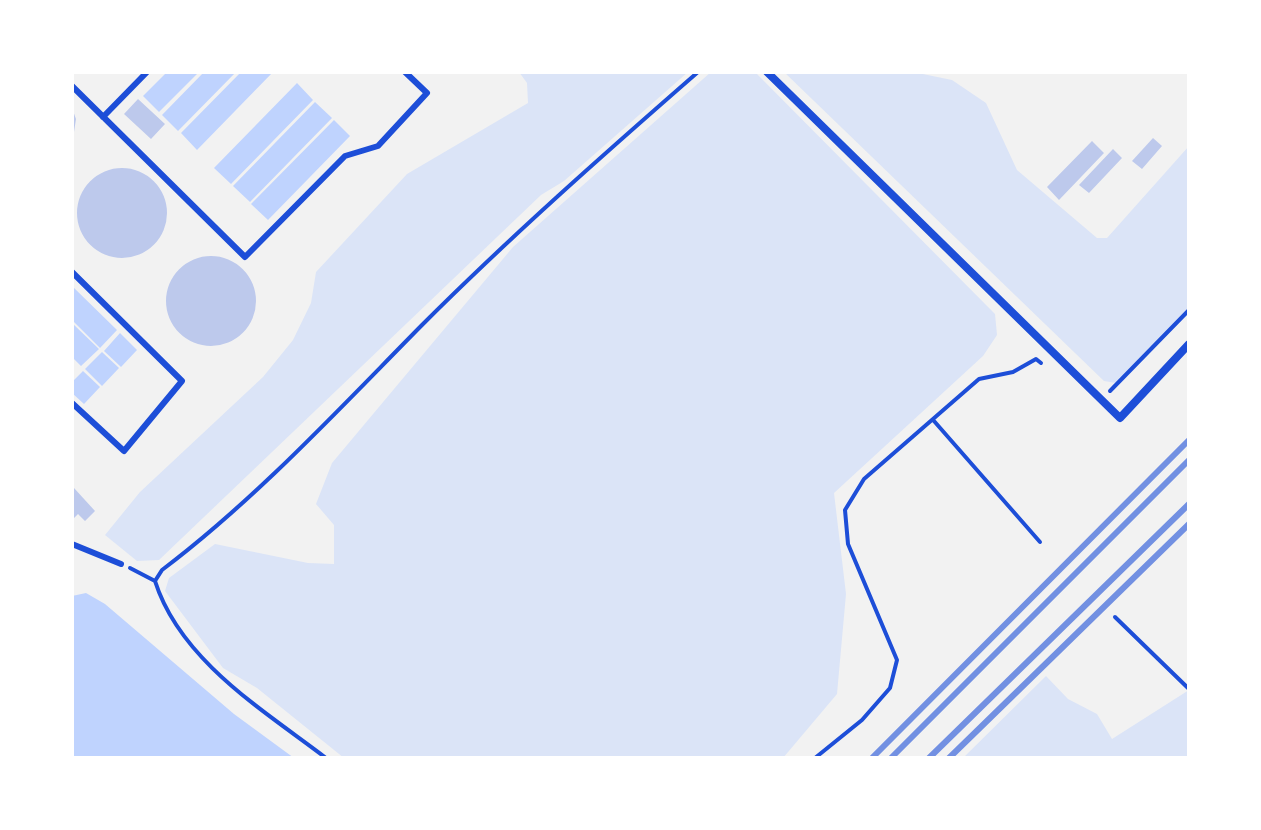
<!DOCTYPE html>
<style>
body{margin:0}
#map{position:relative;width:1261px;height:830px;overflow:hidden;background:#f2f2f2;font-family:"Zilla Slab",serif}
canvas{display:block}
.frame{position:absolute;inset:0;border:74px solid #fff;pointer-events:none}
</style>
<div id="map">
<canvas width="1261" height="830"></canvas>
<div class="frame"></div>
</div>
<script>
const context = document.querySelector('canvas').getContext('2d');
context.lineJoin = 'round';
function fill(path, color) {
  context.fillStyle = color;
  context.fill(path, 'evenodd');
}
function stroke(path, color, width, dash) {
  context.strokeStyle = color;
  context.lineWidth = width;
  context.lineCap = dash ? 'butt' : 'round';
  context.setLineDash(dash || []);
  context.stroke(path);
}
const green = new Path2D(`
 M519,72H688L564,181L541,195L159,560L137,561L105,535L140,492L263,377L293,340L311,303L316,272L407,174L528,103L527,83Z
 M711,72H755L995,314L997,335L983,356L834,493L846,594L837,694L783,758H344L257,688L223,668L165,591L169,578L215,544L308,563L334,564V525L316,504L332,463L513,247Z
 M784,72H913L952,80L986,103L1017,170L1097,238H1107L1189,146V310L1116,383L1104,381Z
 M1046,676L1068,699L1097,714L1112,739L1189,690V758H963Z`);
const water = new Path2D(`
 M167,72H199L159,112L143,96Z
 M204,72H236L178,131L162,115Z
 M241,72H273L197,150L181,133Z
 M297,83L313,100L231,184L214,168Z
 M315,102L332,118L250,202L233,186Z
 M334,120L350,136L268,220L251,204Z
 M72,286L117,330L100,348L72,320Z
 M72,323L99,349L81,366L72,357Z
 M120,333L137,350L121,367L104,351Z
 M102,352L119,368L102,386L85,369Z
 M83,371L100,387L84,404L72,393V382Z
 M86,593L105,604L234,714L294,758H72V596Z`);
const building = new Path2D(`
 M138,99L165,124L151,139L124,114Z
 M72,108L76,119L72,145Z
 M1153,138L1162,146L1142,169L1132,161Z
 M1092,141L1104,153L1059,200L1047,187Z
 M1113,149L1122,158L1089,193L1079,185Z
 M77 213a45 45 0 1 1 90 0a45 45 0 1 1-90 0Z
 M166 301a45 45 0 1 1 90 0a45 45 0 1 1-90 0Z
 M74,488L95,511L85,521L78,514L72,520Z`);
const path = new Path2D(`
 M1110,391L1189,310
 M934,421L1040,542
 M130,568L155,581
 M1115,617L1189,689
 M326,758C263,710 180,660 155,581L162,570C256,499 339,409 422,325C510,237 604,154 698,72
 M815,758L862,720L890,688L897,660L848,544L845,510L864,479L979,379L1013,372L1036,359L1041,363`);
const service = new Path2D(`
 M72,86L245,257L345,156L378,146L427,93L405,72
 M103,117L147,72
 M72,272L182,381L124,451L72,403
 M72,544L121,564`);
const minor = new Path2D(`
 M767,72L1120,418L1189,344`);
const rail = new Path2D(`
 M872,758L1189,440
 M891,758L1189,460
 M929,758L1189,504
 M949,758L1189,524`);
fill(green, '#dbe4f7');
fill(water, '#bfd3fe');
fill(building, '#bdc9ec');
stroke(path, '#1d4ed8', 4);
stroke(service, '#1d4ed8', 6);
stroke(minor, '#1d4ed8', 8);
stroke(rail, '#7290e2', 6);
</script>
